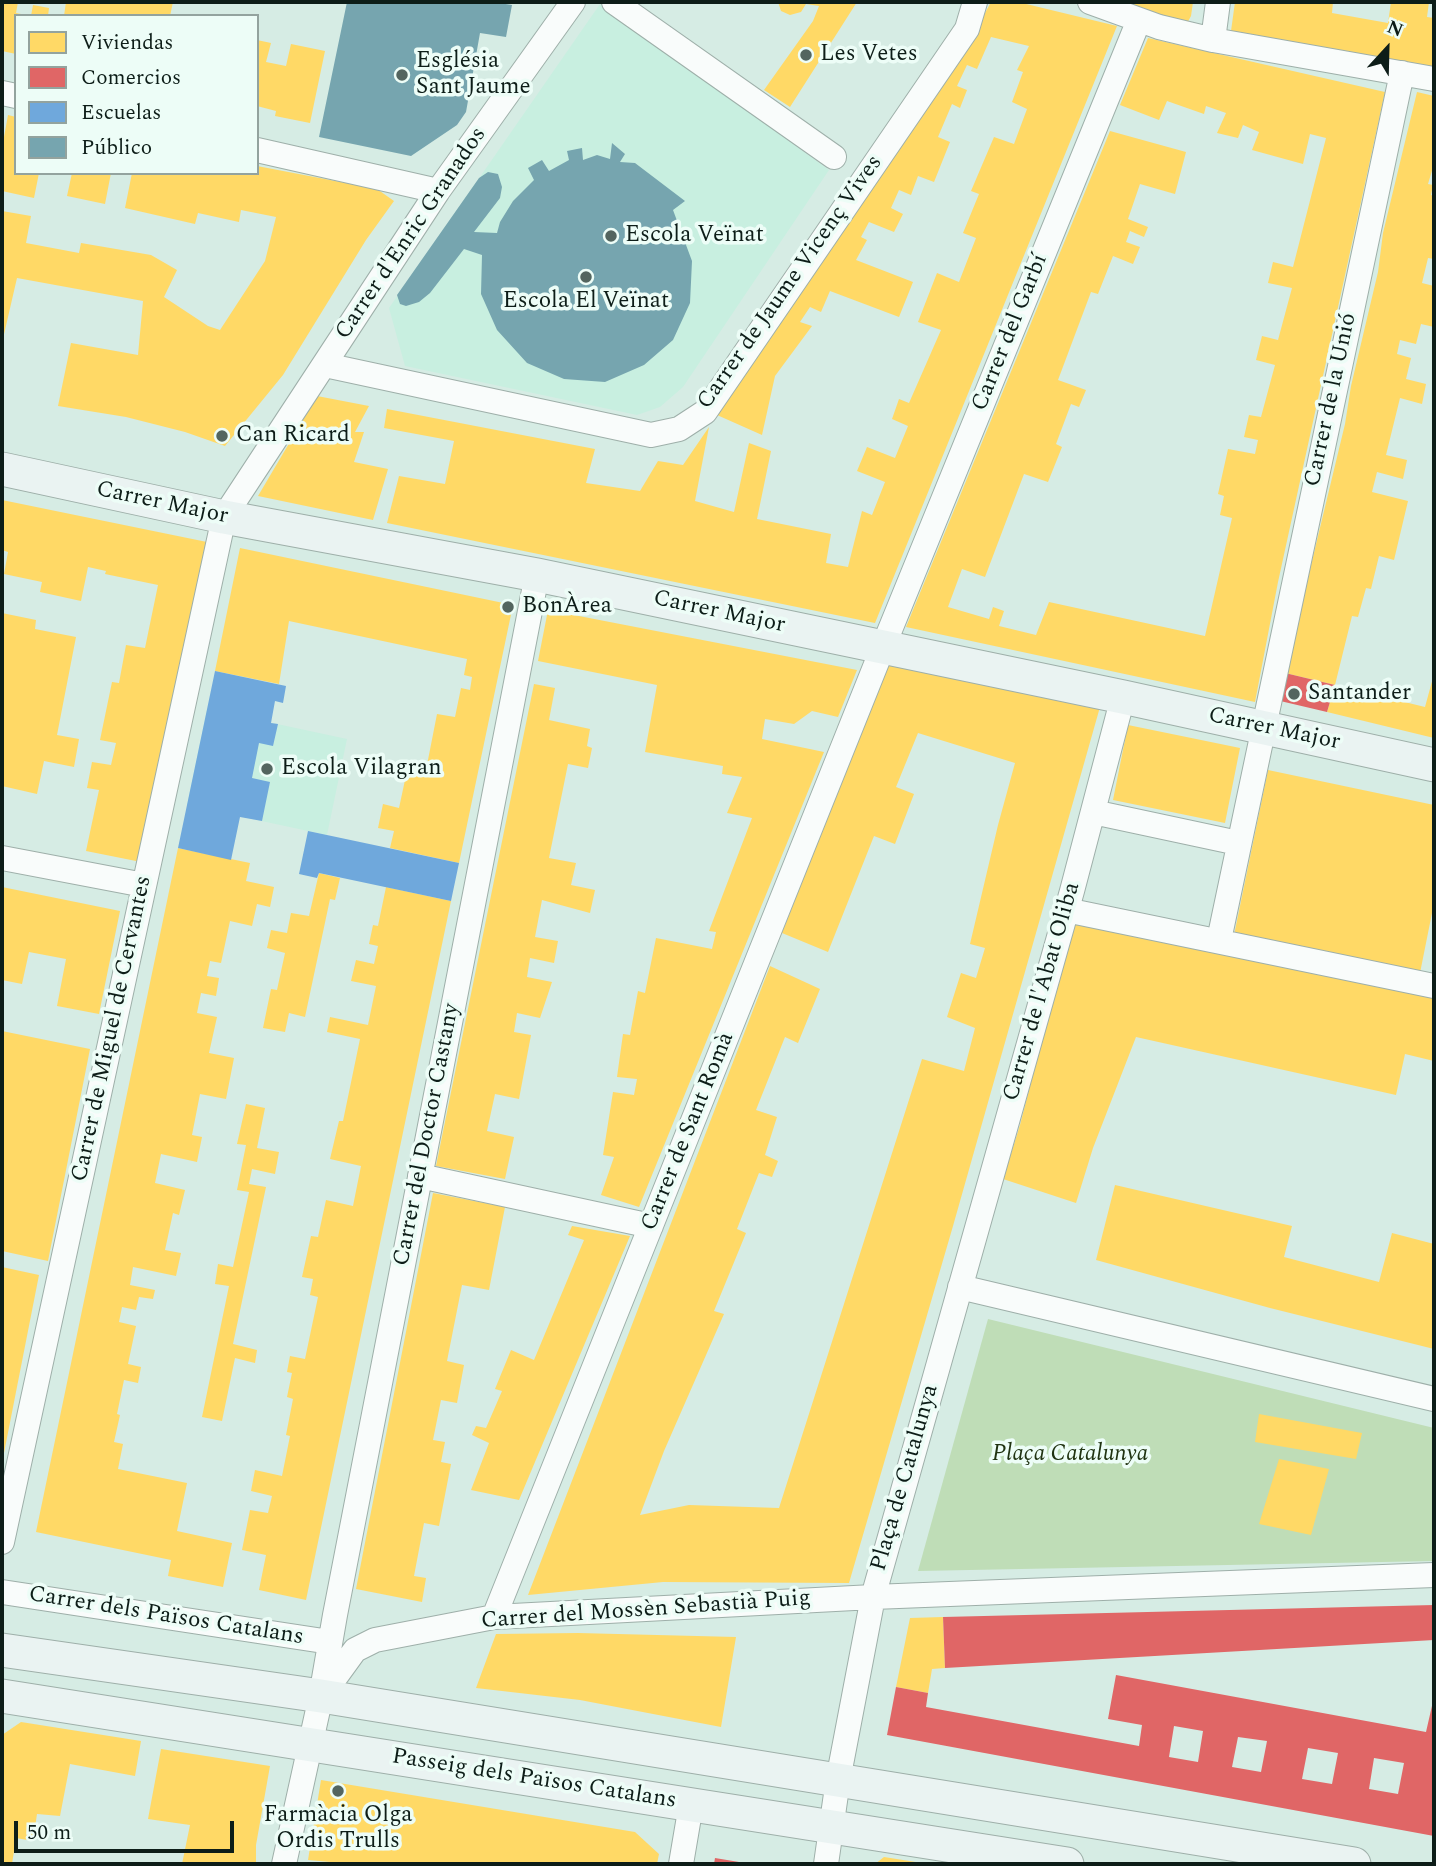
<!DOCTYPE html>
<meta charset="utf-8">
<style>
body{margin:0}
#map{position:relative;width:1436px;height:1866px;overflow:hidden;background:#d6ece4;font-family:Spectral,serif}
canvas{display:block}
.frame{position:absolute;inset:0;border:4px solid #0d1d18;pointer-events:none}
.legend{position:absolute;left:14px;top:14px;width:245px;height:161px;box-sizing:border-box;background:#edfdf7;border:2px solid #93a39e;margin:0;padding:9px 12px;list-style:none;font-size:21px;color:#0d1d18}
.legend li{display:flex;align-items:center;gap:14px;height:35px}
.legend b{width:35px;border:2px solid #93a39e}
.north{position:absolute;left:1352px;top:14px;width:70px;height:70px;-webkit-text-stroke:5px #edfdf7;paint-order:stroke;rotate:22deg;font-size:19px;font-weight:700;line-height:28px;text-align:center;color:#0d1d18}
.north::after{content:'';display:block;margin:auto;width:24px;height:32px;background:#0d1d18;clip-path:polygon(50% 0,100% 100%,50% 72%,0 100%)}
.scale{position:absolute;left:14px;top:1821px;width:220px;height:32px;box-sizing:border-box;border:4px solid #0d1d18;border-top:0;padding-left:9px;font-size:21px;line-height:24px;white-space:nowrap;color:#0d1d18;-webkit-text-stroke:5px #edfdf7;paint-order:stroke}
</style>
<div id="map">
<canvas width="1436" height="1866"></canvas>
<div class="frame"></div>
<ul class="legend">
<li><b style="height:19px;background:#ffd966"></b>Viviendas</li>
<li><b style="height:19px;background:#e06666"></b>Comercios</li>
<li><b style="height:19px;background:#6fa8dc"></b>Escuelas</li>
<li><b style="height:19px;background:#76a5af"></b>Público</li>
</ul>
<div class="north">N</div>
<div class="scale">50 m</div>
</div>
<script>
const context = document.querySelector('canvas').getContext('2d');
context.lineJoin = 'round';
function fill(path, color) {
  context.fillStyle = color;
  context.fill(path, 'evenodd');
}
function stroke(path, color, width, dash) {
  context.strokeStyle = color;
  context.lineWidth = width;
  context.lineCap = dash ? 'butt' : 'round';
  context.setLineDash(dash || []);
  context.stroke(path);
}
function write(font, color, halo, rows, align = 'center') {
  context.font = font + ' Spectral,serif';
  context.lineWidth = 7;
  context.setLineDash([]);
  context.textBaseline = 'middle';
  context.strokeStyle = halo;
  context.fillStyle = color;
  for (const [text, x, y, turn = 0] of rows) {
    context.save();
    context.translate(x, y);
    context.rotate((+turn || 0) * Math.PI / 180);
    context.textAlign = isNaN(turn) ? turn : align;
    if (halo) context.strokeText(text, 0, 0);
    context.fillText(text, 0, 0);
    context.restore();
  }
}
const built = new Path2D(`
 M600,4L829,170L683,387L660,407L637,415L405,366L389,308Z
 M207,709L347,739L327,835L187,805Z`);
const green = new Path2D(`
 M988,1319L1434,1428V1561L918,1571Z`);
const homes = new Path2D(`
 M2,2H18L16,13L21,14L16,16V54L2,51Z
 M66,2H173L170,16H64Z
 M778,2H857L790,107L764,90L813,21L819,6L806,4L801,12L790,15L781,11Z
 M991,2H1018L1117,26L875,623L387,523L399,476L445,484L454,441L384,428L387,409L595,449L586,483L640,491L658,461L683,465L709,427L695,501L734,512L749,443L771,451L757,519L831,534L826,563L848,567L862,511L872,515L885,482L857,471L867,447L895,458L908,426L892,419L899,399L909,403L941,330L918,322L937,273L959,282L976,238L963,233L979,194L971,191L994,137L1014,144L1027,109L1012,102L1023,72L1017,70L1029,46L991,37L977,69L967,65L957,86L967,90L960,108L952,104L938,137L950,142L934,182L918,176L911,195L899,190L891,208L903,214L894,232L869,222L861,237L867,240L856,260L913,282L899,317L830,291L821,312L810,307L800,322L812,326L775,376L762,435L717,415L974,33Z
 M1123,2H1193L1191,16L1185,27Z
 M1235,2H1333L1332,13L1388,23L1391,2H1429L1427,17L1434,18V71L1231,31Z
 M33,5L49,8L48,16H31Z
 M1148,38L1385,92L1278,582L1255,702L906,627L1110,131L1186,152L1175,194L1140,184L1128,219L1148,227L1144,237L1130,231L1126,242L1140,247L1133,264L1113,256L1098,294L1091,292L1058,380L1086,390L1079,407L1071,404L1056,444L1062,447L1048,482L1024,474L985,577L962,569L948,607L989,619L993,607L1004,611L999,626L1036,635L1049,602L1205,636L1232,518L1220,515L1224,496L1218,494L1228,449L1255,454L1258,440L1244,437L1249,415L1261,417L1275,365L1256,360L1262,336L1278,340L1292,288L1268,283L1273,262L1293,267L1326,138L1310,134L1303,164L1252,150L1259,132L1243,125L1238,138L1217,133L1226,113L1206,106L1204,114L1167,101L1159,120L1120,105Z
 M257,40L271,43L266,62L286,66L291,44L325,51L310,123L275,116L276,111L257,106Z
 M1417,92L1434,96V164L1428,184L1433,185L1431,195L1434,196V259L1428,258L1422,283L1434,286V327L1421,324L1416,344L1400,340L1397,354L1411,358L1406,379L1426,384L1422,404L1400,398L1386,455L1407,460L1403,479L1377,472L1372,492L1408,501L1394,560L1379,556L1371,589L1366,588L1358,617L1352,616L1335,685L1425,707L1434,674V738L1327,712L1335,685L1285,673L1345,424L1351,386L1378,272L1383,233Z
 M8,115L16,117V173H39L34,198L2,191V148Z
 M257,166L377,189L394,201L366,240L283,375L225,446L185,432L126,417L58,406L71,343L138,355L143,301L17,278L2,343V211L31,216L26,243L79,253L81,243L151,255L177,270L164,297L208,326L220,330L265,261L276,217L241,210L239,222L198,213L195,224L125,208L132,173H257Z
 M72,173H111L105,204L67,196Z
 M317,396L369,406L355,432H364L354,462L388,469L373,520L258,496Z
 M2,500L207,542L141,862L86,851L99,790L87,788L92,762L111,765L116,743L100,740L112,682L119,683L126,645L145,648L158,585L105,574L106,571L88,567L81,601L40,592L42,582L4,574L8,552L2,550Z
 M240,548L513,605L459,863L390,848L394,831L378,828L383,804L399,808L408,766L426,770L437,714L455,717L461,688L470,690L472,677L464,675L467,659L289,621L279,684L215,671Z
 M548,610L857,670L838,717L812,711L794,724L765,719L762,739L824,752L639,1207L601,1195L614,1157L603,1155L613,1092L634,1095L637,1079L617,1077L623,1034L630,1035L638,991L645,993L656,938L712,949L716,932L709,931L752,818L727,813L742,777L722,774L723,766L645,752L657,685L538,661Z
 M2,613L36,620L35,629L76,637L57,735L79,739L74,767L44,761L37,794L2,786Z
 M888,662L1100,707L953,1226L849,1583L663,1582L528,1595L770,966L820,989L798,1043L785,1037L756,1110L777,1117L765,1155L778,1161L772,1177L759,1173L737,1229L746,1233L714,1311L724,1314L664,1451L640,1515L689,1505L779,1508L922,1059L964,1071L975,1028L947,1017L961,973L976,978L985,948L970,944L998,825L1015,763L918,733L896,787L914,794L895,844L874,836L828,952L782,933Z
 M534,684L555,688L549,720L590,729L587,746L592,748L588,768L568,764L549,858L576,863L571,885L595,890L590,913L542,900L535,937L558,941L554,963L530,958L527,977L552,982L540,1018L517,1013L514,1032L531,1035L519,1099L495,1094L487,1131L514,1137L505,1179L436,1166Z
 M1128,725L1240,748L1225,823L1113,800Z
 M1268,770L1434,805V903L1419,978L1233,940Z
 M178,848L250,863L246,881L274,887L270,907L257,904L252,926L230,921L221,963L210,961L207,976L219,978L216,996L201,993L197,1013L217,1017L209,1053L234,1058L226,1099L200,1094L192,1135L202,1137L197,1162L161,1154L155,1183L185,1190L179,1215L173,1213L165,1250L181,1253L176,1276L133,1267L130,1285L155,1290L153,1299L139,1297L136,1310L122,1307L119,1322L136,1326L128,1364L141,1367L138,1383L124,1380L117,1414L120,1415L114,1442L123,1444L118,1469L187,1483L177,1531L232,1543L223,1587L168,1576L171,1560L36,1532Z
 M319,873L340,878L335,900L330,899L305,1017L289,1013L285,1032L263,1028L271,989L277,990L285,953L267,948L271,930L287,933L291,913L309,916Z
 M2,887L120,911L99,1014L57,1006L66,959L29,952L22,984L2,980Z
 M386,887L451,901L306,1600L259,1590L266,1555L242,1550L250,1510L268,1513L272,1496L251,1491L255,1470L282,1476L290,1436L286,1435L293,1399L287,1397L292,1373L287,1372L290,1356L305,1359L318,1297L310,1295L313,1279L302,1277L311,1236L318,1237L326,1200L353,1206L361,1166L330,1159L339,1121H343L360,1039L327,1032L330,1017L368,1025L376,986L351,981L356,960L374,964L378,946L369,944L373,925L378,926Z
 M1072,921L1434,996V1061L1405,1054L1396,1095L1136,1037L1093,1148L1076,1203L1003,1179L1020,1125Z
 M2,1031L90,1049L48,1261L2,1251Z
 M246,1104L265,1108L257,1148L279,1152L275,1174L252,1169L249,1184L266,1187L233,1344L257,1350L255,1363L235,1358L222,1421L202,1417L229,1286L215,1284L218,1264L233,1267L249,1192L237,1190L246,1145L237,1144Z
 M1115,1185L1292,1226L1284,1257L1379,1282L1392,1233L1434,1244V1349L1270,1308L1096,1260Z
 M433,1193L505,1207L489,1290L462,1285L447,1361L464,1365L457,1403L441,1400L433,1440L445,1442L441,1462L451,1464L439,1526L424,1523L414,1576L426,1578L422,1602L356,1589Z
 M572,1226L630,1236L519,1500L471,1490L489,1443L472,1435L476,1426L486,1428L502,1391L495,1389L511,1350L534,1360L584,1240L568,1235Z
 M2,1267L39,1275L3,1458H2Z
 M1259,1414L1362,1433L1356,1459L1255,1442Z
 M1279,1459L1329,1469L1311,1535L1259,1524Z
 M943,1617L945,1668L932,1669L928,1693L896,1687L910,1618Z
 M578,1633L736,1637L721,1727L580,1700L476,1688L496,1634Z
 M21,1722L141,1741L135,1776L70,1764L60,1816L37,1814L33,1841L16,1838L12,1864H2V1735Z
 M161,1749L270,1766L256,1845V1864H182L190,1825L148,1819Z
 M321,1780L635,1832L659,1854L657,1864H353L308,1860Z
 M884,1857L922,1863V1864H875Z`);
const shops = new Path2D(`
 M1285,673L1335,685L1327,712L1276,700Z
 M1434,1605V1640L945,1668L943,1617Z
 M1116,1675L1426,1732L1434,1697V1836L887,1735L896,1687L928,1693L926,1707L1139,1746L1142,1725L1108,1719ZM1174,1726L1203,1731L1198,1762L1169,1757ZM1238,1737L1267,1741L1261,1772L1232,1767ZM1308,1748L1338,1753L1332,1784L1302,1779ZM1374,1758L1404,1763L1398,1794L1369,1789Z
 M715,1858L745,1863V1864H714Z`);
const schools = new Path2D(`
 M215,671L286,686L283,703L275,701L271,723L278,724L273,746L259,743L252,778L270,782L262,821L240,817L231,860L178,848Z
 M308,831L459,863L451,901L319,873L317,878L299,874Z`);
const public = new Path2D(`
 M347,2H493L512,5L506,37L480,33L466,112L457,125L411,156L319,137Z
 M612,143L625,154L620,162L635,163L685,201L673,210L692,261L690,303L673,340L644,365L605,382L564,379L527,363L497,330L481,294L482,255L464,249L430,293L419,302L406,306L400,304L397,295L479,178L488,172L498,174L502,187L500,198L474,232L497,233L500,222L513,201L534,180L528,168L542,160L549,171L569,160L567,151L582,148L583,160L597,155L610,159Z`);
const street = new Path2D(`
 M614,2L834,157
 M1090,2L1159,27L1213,40L1434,79
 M1213,40L1218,2
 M2,93L16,96
 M257,150L438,191
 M325,365L651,435L679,429L705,412L967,29L975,2
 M1093,812L1238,843
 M2,858L144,885
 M1066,910L1434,986
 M1219,940L1402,73
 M420,1176L651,1226
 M960,1287L1434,1399
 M2,1542L224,517L438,191L573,2
 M2,1592L330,1642
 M494,1617L883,647L1139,20
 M326,1690L355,1650L375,1640L494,1617L873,1597L1434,1575
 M284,1864L321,1696L335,1615L537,575
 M681,1864L691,1805
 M826,1864L838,1780L873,1597L1072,891L1123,697`);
const secondary = new Path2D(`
 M2,469L224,517L537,575L1123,697L1434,765
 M2,1650L321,1696L1354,1864
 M2,1696L1067,1864`);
const markers = [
 [806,55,7,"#53655f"],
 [402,75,7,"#53655f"],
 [611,236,7,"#53655f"],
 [586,277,7,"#53655f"],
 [222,436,7,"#53655f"],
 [508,607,7,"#53655f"],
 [1294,694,7,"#53655f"],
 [267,769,7,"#53655f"],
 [338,1791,7,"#53655f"]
];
const poiNames = [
 ["Les Vetes",820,55],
 ["Església",416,62],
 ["Sant Jaume",416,88],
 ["Escola Veïnat",625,236],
 ["Escola El Veïnat",586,302,"center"],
 ["Can Ricard",236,436],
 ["BonÀrea",522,607],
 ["Santander",1308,694],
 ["Escola Vilagran",281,769],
 ["Farmàcia Olga",338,1816,"center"],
 ["Ordis Trulls",338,1842,"center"]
];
const streetNames = [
 ["Carrer d'Enric Granados",412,234,-56],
 ["Carrer de Jaume Vicenç Vives",791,283,-55],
 ["Carrer del Garbí",1011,333,-68],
 ["Carrer de la Unió",1332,400,-78],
 ["Carrer Major",162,504,12],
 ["Carrer Major",719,613,12],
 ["Carrer Major",1274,730,12],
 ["Carrer de l'Abat Oliba",1043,992,-74],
 ["Carrer de Miguel de Cervantes",113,1029,-78],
 ["Carrer de Sant Romà",689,1132,-68],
 ["Carrer del Doctor Castany",428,1135,-79],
 ["Plaça de Catalunya",906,1478,-74],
 ["Carrer del Mossèn Sebastià Puig",646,1611,-4],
 ["Carrer dels Països Catalans",166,1617,9],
 ["Passeig dels Països Catalans",534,1780,9]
];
const parkNames = [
 ["Plaça Catalunya",1070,1455]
];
fill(built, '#c8efe0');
fill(green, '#bfddb7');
fill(homes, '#ffd966');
fill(shops, '#e06666');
fill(schools, '#6fa8dc');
fill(public, '#76a5af');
stroke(street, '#9eafa9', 26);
stroke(secondary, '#9eafa9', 35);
stroke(street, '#f9fcfb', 24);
stroke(secondary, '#eaf3f2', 33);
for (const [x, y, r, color] of markers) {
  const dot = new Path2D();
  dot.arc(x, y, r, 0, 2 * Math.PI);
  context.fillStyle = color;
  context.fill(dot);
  stroke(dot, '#edfdf7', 2.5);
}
write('23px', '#0d1d18', '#edfdf7', poiNames, 'left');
write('23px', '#0d1d18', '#edfdf7', streetNames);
write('italic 23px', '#203311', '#edfdf7', parkNames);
</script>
